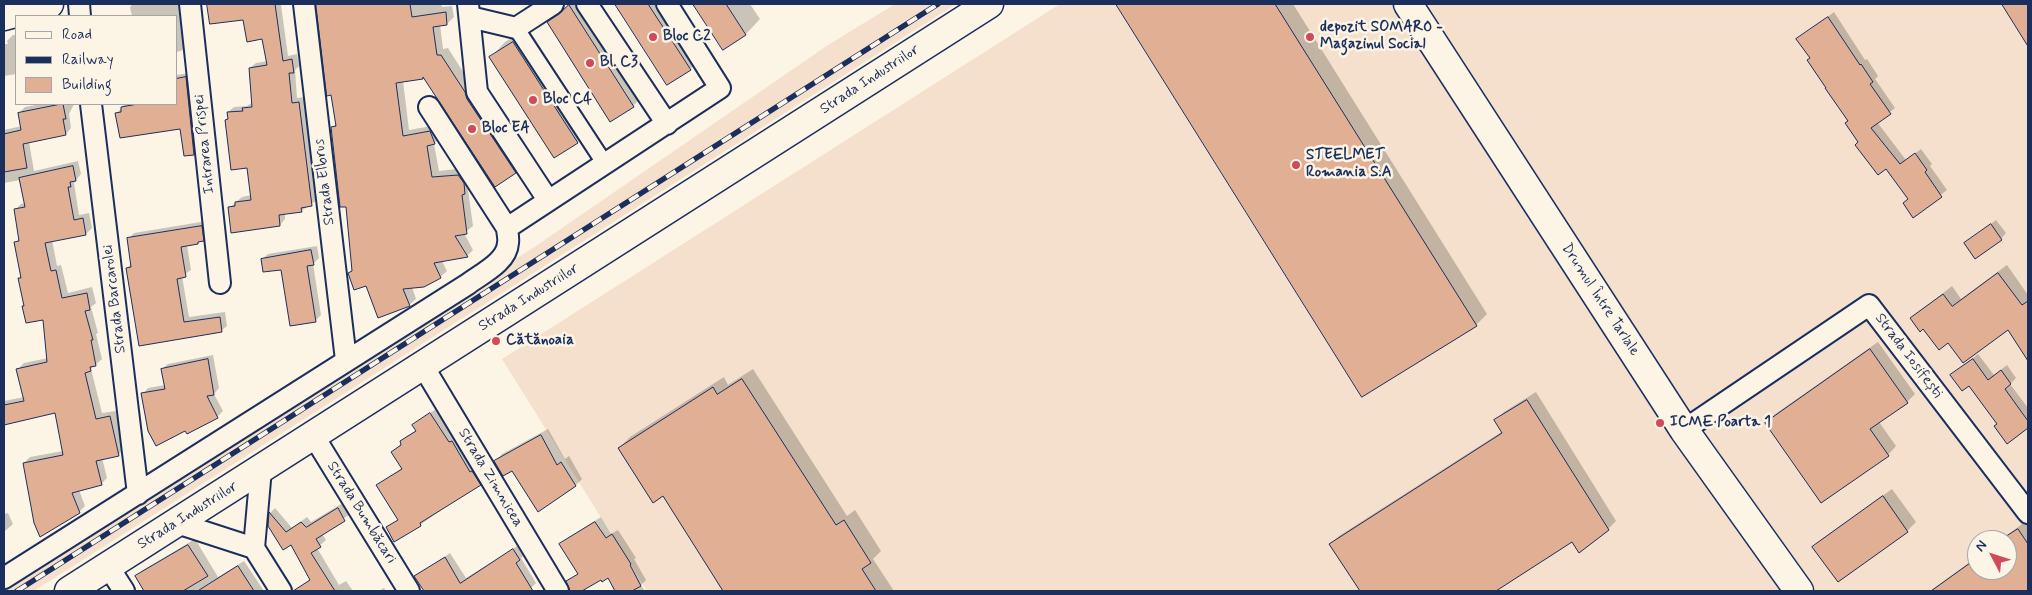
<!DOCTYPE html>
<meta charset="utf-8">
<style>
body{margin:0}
#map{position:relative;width:2032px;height:595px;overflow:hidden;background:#fcf5e5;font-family:Mynerve,sans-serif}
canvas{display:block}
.frame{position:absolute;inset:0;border:5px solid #1b2f5e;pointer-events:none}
.legend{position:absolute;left:15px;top:15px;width:162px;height:90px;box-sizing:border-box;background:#fcf5e5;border:1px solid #a2a6af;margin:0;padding:6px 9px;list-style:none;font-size:15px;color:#1b2f5e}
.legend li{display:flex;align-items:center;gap:10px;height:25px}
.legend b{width:25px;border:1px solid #a2a6af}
.north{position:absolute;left:1967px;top:530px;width:50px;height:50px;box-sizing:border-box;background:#fcf5e5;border:1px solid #a2a6af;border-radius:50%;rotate:310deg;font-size:14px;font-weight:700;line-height:20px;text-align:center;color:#1b2f5e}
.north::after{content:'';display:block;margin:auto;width:18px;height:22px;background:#d1495b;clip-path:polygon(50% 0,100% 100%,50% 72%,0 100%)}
</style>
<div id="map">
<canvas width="2032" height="595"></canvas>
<div class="frame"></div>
<ul class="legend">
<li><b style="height:6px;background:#fcf5e5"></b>Road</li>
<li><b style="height:6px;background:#1b2f5e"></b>Railway</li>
<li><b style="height:14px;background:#e1af93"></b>Building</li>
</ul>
<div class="north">N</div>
</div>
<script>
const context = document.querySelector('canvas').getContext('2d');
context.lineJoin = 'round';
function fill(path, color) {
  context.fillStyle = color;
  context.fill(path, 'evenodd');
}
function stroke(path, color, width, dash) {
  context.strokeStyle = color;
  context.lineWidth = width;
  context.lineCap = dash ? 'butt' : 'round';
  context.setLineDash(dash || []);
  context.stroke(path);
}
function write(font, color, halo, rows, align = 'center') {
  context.font = font + ' Mynerve,sans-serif';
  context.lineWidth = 5;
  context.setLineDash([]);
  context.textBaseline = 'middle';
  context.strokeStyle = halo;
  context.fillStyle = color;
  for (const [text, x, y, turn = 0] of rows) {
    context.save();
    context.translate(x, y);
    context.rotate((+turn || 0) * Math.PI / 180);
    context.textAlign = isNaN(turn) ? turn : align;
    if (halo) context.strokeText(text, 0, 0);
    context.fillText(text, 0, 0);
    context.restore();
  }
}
const built = new Path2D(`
 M895,4H956L34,591H4V582L533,248L828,45Z
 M1060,4H2028V591H647L502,359ZM1977,540H2007V570H1977Z`);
const shadow = new Path2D(`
 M133,4H181L188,44L181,51L176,52V16H132L130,7Z
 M208,4H285L281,5L288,56L297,54L299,66L295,70L297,98L304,97L317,200L301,211L285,213V219L280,225L229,208L242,197L251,195L248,167L226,120L229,117L228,112L234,107L247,106L253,102L250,68L256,63L268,61L263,38L244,19L211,23Z
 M318,4H441L442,7L452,6L454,17L447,24L440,25L443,49L448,48L522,165L515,172L424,77L403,81L409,130L437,125L441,136L434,144L439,171L465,168L471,186L468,190L473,226L464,233L473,250L467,256L442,261L447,271L440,277L412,287L416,299L409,305L367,285L349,273L353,269L347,205L332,127L337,123Z
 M569,4H592L648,91L633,106L611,120L548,22Z
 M616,4H672L705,54L690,69L668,84Z
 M695,4H750L760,19L746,34L723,48Z
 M1117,4H1293L1487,314L1476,325L1362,396Z
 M2003,4H2028V43Z
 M1834,12L1865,60L1867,59L1878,76L1875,79L1895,108L1877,122L1906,160L1921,149L1932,164L1930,166L1947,190L1913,216L1909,199L1887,167L1859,141L1811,58L1798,39Z
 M528,28L592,128L577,143L491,57L505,42Z
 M13,35H16V74L4,76V44H8L7,41Z
 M191,73L199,149L194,154L181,128L117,113L125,104H176V75Z
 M41,104H74L69,114L71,128L66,134L29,142L34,171L78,161L81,174L74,183L79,215L89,213L92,228L86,234L52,240L57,266L61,265L68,293L92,287L96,303L91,307L98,333L96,334L102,359L91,369L102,413L116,411L124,449L118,455L102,458L107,478L101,484L79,490L85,506L79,512L24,463L30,457L63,451L56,411L4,423V401L24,397L18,369L24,363L48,358L44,318L25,305L20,278L22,276L15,243L20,238L15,210L21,204L25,203L20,180L4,183V130L22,126L19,113L25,107Z
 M1996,220L2006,233L2001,239L1966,243Z
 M207,221L208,234L198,243L187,245L191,270L182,276L189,317L225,312L227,326L221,331L140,344L127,268L132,263L128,239L134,233Z
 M317,246L319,258L313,264L321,315L316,320L282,268L262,259L268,254Z
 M2007,265L2028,295V359L2008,328L1949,341L1924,328L1912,318L1952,286L1961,299Z
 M1878,342L1915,394L1907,402L1879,422L1896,446L1888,455L1766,423L1774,415Z
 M1978,354L1994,375L2007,365L2016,378L2010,384L2028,408V427L2007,442L1998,423L1969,385L1952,375Z
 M213,355L219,388L214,394L223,411L217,417L188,433L143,394L148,388L165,385L162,369L168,364Z
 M753,369L847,516L855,510L881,551L873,559L894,591H725L663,495L619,448L630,437L724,377L728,385Z
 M1536,392L1616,521L1608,529L1573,541L1494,591H1361L1331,544L1339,536L1503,431L1496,420L1504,412Z
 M436,409L485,479L420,525L387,527L399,519L378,485L402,468L393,452L402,444L401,442L407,436L417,430L419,420Z
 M548,429L565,459L569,456L582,479L575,486L512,469L496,461L502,454Z
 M1892,489L1916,522L1907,531L1838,580L1814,547L1822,539Z
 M343,503L350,514L322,534L326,540L317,548L339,585L346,581L353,591H311L306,583L311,578L291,543L269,526L270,513L275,508L292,528L307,517L311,522Z
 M8,513L13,524L4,532V514Z
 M601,517L611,534L618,530L636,558L634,559L646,580L641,585L645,591H616L608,577L601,578L579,591H570L567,582L578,573L560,544L566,539Z
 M2026,521L2028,524V591H1930L1977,557V570H2007V540H2001Z
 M195,539L218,577L244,561L264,591H145L136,577L143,570Z
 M519,545L525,554L521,558L536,583L530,589L532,591H425L416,577L450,553L466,578Z
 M384,588L386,591H379Z`);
const building = new Path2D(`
 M207,4H275L283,61L292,59L294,73H289L292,103L299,102L312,206L301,208L302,212L279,215L280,226L231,233L228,207L235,206V202L251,200L247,168L231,170L225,120L228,119L227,112L243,111L242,108L252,107L249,68L267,65L262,39L247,42L243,20L210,24Z
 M316,4H410L412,17L446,12L447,25L433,27L437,55H441L465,92L467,99L516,173L495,187L423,77V79L396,83L403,136L430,131L435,144L427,146L432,177L458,175L464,183L465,194L462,195L467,234L455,236L468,257L434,263L441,278L424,287L403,289L410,306L378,318L366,286L354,290L348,273L352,271L346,207H340L331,127L336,126L331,95L327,96Z
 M615,4H648L691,70L667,85Z
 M693,4H726L746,35L723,50Z
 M1116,4H1275L1477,326L1362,397Z
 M2002,4H2028V46Z
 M569,5L634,107L610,122L547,22L559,14Z
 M1828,17L1860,65L1861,64L1873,82L1870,84L1891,114L1871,128L1900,164L1915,153L1927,170L1925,172L1942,197L1913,218L1903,203L1908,199L1886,169L1878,175L1855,145L1858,142L1845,123L1848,121L1825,88H1826L1807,60L1810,58L1796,39Z
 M513,42L578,143L554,158L489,57Z
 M186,77L194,155L184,156L180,129L120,138L115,113L121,112V107L138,104H176V79Z
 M63,104L66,119H63L66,135L23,144L27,168L4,172V134L21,130L18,113Z
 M73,166L76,181L70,182L71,187H68L74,220L83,218L86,235L45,243L51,271L56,270L62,298L87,293L90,310L85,311L93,340H91L96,366L90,367L91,371L85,373L96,419L110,416L119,456L96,461L102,485L72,493L80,513L40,537L34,523L23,463L63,455L55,413L4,425V405L24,401L16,369L47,362L43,320L26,323L22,306H24L18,278H21L14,242L19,241L14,209L25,207L19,178Z
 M1991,224L2002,240L1975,259L1964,243Z
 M202,226L204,241L198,242V244L181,247L186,277L177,279L184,322L220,317L222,332L139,346L126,268L131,267L127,238Z
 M311,250L314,265L307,266L316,322L290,326L281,270L263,272L261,259Z
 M1998,273L2022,305L2028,301V361L2008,330L1963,363L1948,343L1939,350L1923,329L1920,332L1910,318L1943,294L1952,306Z
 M1870,349L1908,403L1870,429L1889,456L1821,503L1765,423Z
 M208,359L214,395L207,396L218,418L187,434L185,431L156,446L148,431L141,393L165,389L161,369Z
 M1973,359L1988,380L2001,370L2011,384L2005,389L2028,421V428L2007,444L1994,426L1997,424L1969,386L1962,391L1950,375Z
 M742,379L836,525L844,520L871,563L862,569L876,591H723L663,496L653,503L618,448L713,387L717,394Z
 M1527,400L1609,530L1579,553L1572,542L1496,591H1360L1329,544L1502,433L1494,420Z
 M430,413L449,442L452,441L470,472L472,471L481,485L420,523L421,526L394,542L386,527L398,520L376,485L402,469L391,452L401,445L400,441L416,431L412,425Z
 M541,435L557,465L561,462L576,486L538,512L512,471L503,476L494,461Z
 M1883,496L1908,532L1838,582L1812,547Z
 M338,508L345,521L316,539L321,547L311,553L335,591H293L310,580L291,545L283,550L268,526L269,512L286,532L301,522L306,527Z
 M595,522L606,538L612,534L631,564L630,565L641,586L632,591H615L608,578L602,582L601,580L582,591H570L566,581L578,574L559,544Z
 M2018,529L2028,544V591H1931L1977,558V570H2007V536Z
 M188,545L208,576L183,591H144L135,576Z
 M513,549L520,560L516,563L533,591H424L414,576L445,557L460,583Z
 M238,566L254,591H198Z`);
const pedestrian = new Path2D(`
 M516,28L605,164`);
const minor = new Path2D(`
 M79,4L80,16
 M190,4L220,283
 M304,4L346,360
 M468,4L477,92L548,200
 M587,4L667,124
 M470,17L516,28L553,4
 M91,104L138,494
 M429,107L507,228L720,88L667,4
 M423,366L558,591
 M1684,430L1869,305L2028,513
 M313,435L409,591
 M261,469L254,548L281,591
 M177,523L254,548
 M108,566L124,591
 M4,578L468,284C481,274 507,262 508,243C509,238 507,232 507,228`);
const secondary = new Path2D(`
 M1408,4L1684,430L1799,591
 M4,16L49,4
 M69,591L989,4`);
const rail = new Path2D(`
 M17,591L938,4`);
const markers = [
 [653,37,5,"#d1495b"],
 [1310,37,5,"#d1495b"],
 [590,63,5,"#d1495b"],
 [533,100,5,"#d1495b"],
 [472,129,5,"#d1495b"],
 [1296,165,5,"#d1495b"],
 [496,341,5,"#d1495b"],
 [1660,423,5,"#d1495b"]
];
const poiNames = [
 ["depozit SOMARO -",1320,28],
 ["Magazinul Social",1320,45],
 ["Bloc C2",663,37],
 ["Bl. C3",600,63],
 ["Bloc C4",543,100],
 ["Bloc EA",482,129],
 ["STEELMET",1306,156],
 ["Romania S.A",1306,173],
 ["Cătănoaia",506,341],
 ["ICME Poarta 1",1670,423]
];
const streetNames = [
 ["Strada Industriilor",870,80,-33],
 ["Intrarea Prispei",205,144,-96],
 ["Strada Elbrus",325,182,-97],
 ["Strada Industriilor",529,298,-32],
 ["Strada Barcarolei",115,299,-97],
 ["Drumul Între Tarlale",1600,300,57],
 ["Strada Iosifești",1908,356,53],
 ["Strada Zimnicea",490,478,59],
 ["Strada Bumbăcari",361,513,58],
 ["Strada Industriilor",188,516,-32]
];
fill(built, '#f4e0cc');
fill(shadow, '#0003');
fill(building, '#e1af93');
stroke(building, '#1b2f5e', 1);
stroke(pedestrian, '#1b2f5e', 19);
stroke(minor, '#1b2f5e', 24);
stroke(secondary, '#1b2f5e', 31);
stroke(pedestrian, '#fcf5e5', 15);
stroke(minor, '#fcf5e5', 20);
stroke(secondary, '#fcf5e5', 28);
stroke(rail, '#1b2f5e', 5.5);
stroke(rail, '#fcf5e5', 4, [11]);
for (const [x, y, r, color] of markers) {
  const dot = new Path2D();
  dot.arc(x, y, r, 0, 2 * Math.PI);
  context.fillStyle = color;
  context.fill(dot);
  stroke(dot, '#fcf5e5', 2);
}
write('bold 15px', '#1b2f5e', '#fcf5e5', poiNames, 'left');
write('15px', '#1b2f5e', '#fcf5e5', streetNames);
</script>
